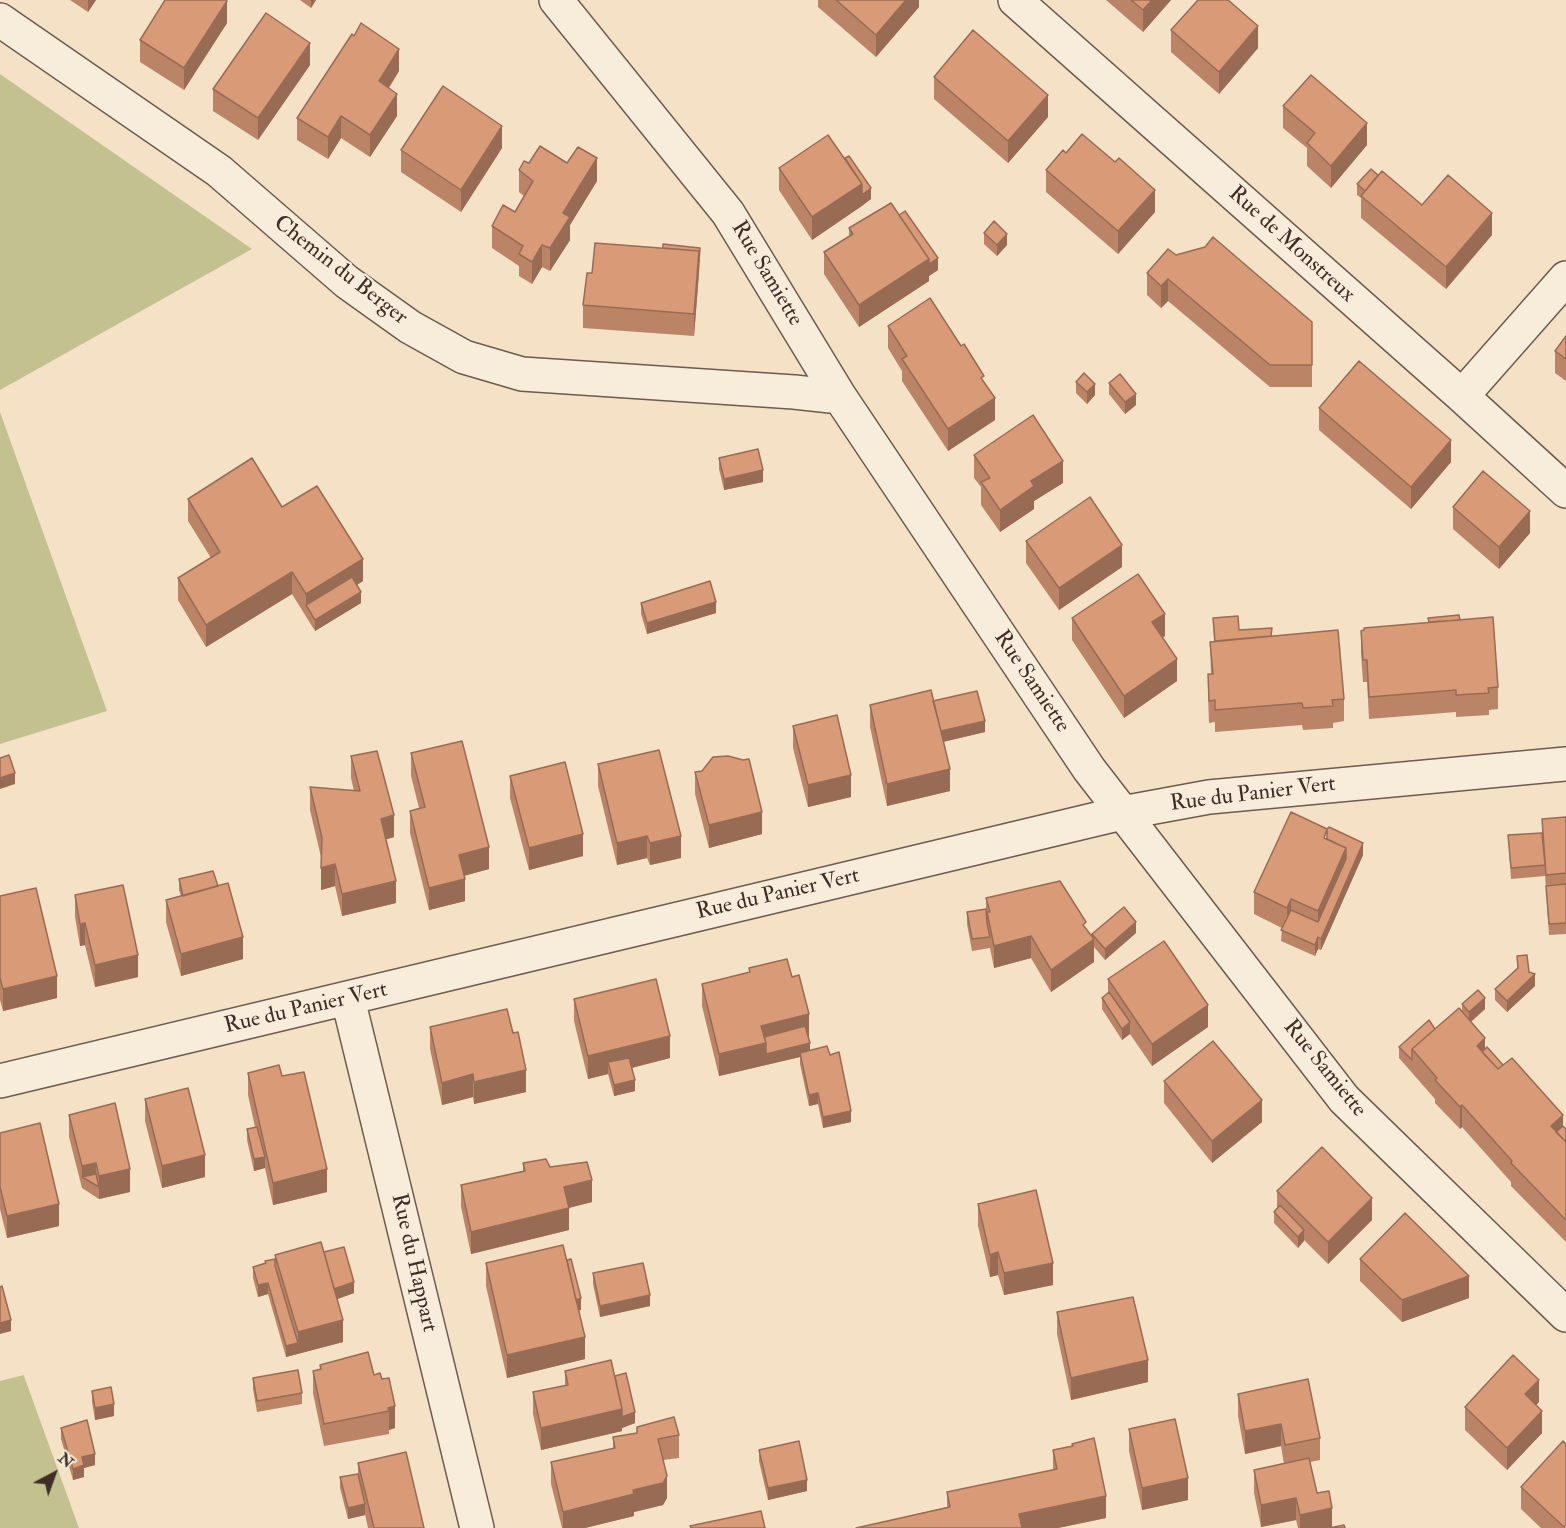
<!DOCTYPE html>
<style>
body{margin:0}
#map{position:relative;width:1566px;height:1528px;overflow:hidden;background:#f5e1c6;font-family:"IM FELL Double Pica",serif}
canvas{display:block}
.north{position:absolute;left:24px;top:1444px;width:60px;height:60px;-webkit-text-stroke:4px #f8ecda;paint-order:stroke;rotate:41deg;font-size:16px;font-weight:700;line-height:24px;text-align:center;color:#3f2e27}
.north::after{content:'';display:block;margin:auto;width:21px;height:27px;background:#3f2e27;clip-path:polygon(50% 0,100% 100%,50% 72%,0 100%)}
</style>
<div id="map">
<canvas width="1566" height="1528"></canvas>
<div class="north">N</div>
</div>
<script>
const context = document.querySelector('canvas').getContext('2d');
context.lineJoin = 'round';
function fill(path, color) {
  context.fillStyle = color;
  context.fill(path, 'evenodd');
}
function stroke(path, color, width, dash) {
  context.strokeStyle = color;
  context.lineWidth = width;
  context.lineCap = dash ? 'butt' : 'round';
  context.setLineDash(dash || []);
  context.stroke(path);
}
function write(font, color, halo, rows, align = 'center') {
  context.font = font + ' "IM FELL Double Pica",serif';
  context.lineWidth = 4.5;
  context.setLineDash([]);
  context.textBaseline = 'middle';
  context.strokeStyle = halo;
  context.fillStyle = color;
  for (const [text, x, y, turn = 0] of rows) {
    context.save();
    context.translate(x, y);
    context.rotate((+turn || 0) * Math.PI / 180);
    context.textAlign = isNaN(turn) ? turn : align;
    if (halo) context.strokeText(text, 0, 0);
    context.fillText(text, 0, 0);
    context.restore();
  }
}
const green = new Path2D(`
 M0,74L252,249L0,390Z
 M0,412L107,711L0,744Z
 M24,1375V1376L79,1528H0V1381Z`);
const street = new Path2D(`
 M556,0L728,213L840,397L1089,769L1344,1099L1566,1315
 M1015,0L1462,396L1566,491
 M0,20L219,171L347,282L410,327L464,357L522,374L794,392L840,397
 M1462,396L1566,278
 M348,999L477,1528
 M0,1081L1122,813L1209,797L1566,764`);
const wall = new Path2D(`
 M70,0H96L88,12Z
 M300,0H316L311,8Z
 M818,0H919V7L876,57L818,7Z
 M1106,0H1171L1143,32Z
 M227,23L184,90L140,62V40Z
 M1171,30L1258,48L1219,94L1171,52Z
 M310,65L258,140L213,111V89Z
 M399,71L389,88L397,116L370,157L341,138L328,159L297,140V118Z
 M934,77L1048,117L1008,163L934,99Z
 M1283,106L1367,145L1331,188L1307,166V148L1283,128Z
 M828,135L871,199L812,240L779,190V168Z
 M502,148L461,212L401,172V150Z
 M529,163H567L597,181L570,225V240L550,271L542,267L532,284L519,276V266L492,248V226L515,212L524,196L519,192V170Z
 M1046,170L1155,212L1118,254L1046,192Z
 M1378,175L1422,205L1492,235L1446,289L1361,218V198L1357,195V184Z
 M849,228L938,270L929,276V281L859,327L824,274V252L849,236Z
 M984,233L1007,245L997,256L984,244Z
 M1176,255L1312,322V387H1270L1168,301L1161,308L1147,295V273Z
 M700,259L694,336L583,328V305L592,273Z
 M888,326L984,382L995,420L948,451L902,381V371L888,348Z
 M1566,336V381L1555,373V351Z
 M1076,382L1095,395L1087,404L1076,393Z
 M1109,383L1136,405L1125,414L1109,394Z
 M1319,408L1451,462L1411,509L1319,430Z
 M974,455L1063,483L1034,501V509L1000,532L981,505V487L974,478Z
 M719,458L763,482L724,490L719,469Z
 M188,499L282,507L363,581L357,585L361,603L315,631L292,594L206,647L178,600V578L211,558L188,521Z
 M1453,507L1530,533L1499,569L1453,529Z
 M1026,541L1122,567L1059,610L1026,563Z
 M641,603L716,613L647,634L641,614Z
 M1072,618L1165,636L1162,638L1177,681L1124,718L1072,640Z
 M1213,618L1239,630L1272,636L1344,699V721L1333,723V728L1303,730L1302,725L1215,732V722L1209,723L1208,696V674H1211L1210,642L1214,641Z
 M1460,620L1498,687V709L1489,710V715L1456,717V712L1369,719L1367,682H1363L1361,653V631Z
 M933,701L985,732L943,742L950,791L887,806L870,727V705Z
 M793,726L851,797L808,807L793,748Z
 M411,753L489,869L464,876L465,901L429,910L410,833V811L419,808L411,776Z
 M351,756L394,837L386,839L396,903L342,916L335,886L321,890V857L310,810V787L354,791L351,778Z
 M598,764L681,858L650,865L647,858L617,865L598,786Z
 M695,772L762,834L709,848L695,794Z
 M510,776L583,856L529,870L510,798Z
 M1566,817V934L1549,935L1545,874V876L1511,879L1508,835H1542V819Z
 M1363,855L1321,950L1318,949L1315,956L1281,941L1282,928L1254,914V892Z
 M179,879L218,886L243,959L181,976L166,922V900L181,896L179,890Z
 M75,895L138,977L95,987L85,945L80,946L75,917Z
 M0,896L57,998L3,1011L0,1000Z
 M986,898L1086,929L1092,937V934L1136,933L1105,960L1094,947V962L1051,992L1031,958L994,968L990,948L972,951L967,924V912L986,909Z
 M1517,956L1529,972L1535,986L1507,1012L1495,1000V989L1517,968Z
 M749,968L809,1037H808L810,1050L830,1055L851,1122L823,1128L818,1104L809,1106L800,1064V1057L719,1076L702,1006V984L749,972Z
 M1108,979L1208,1027L1152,1066L1130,1034L1122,1040L1102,1009V998L1108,993Z
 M574,999L670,1058L632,1068L635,1091L614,1096L608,1074L588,1079L574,1021Z
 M1462,1004L1485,1009L1471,1022L1485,1049L1503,1065L1566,1129V1242L1511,1186V1182L1462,1127L1460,1129L1435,1103V1099L1399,1058V1047L1435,1029L1462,1012Z
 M430,1027L526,1092L474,1104L473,1097L442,1105L430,1049Z
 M248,1073L282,1076L327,1192L273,1205L265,1168L254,1171L247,1140V1129L255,1127L248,1095Z
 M1164,1081L1262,1122L1212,1163L1164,1103Z
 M145,1099L205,1177L162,1188L145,1121Z
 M69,1115L130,1192L99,1199L82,1188L69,1137Z
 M0,1133L59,1226L7,1238L0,1209Z
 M523,1163L550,1167L592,1202L569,1208V1230L471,1254L461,1207V1185L523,1171Z
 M1277,1191L1372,1220L1328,1264L1304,1240L1298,1248L1274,1223V1212L1277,1208Z
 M978,1204L1053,1285L1004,1295L998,1275L990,1277L978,1226Z
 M324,1252L354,1293L337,1299L343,1342L286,1357L268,1294L258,1297L253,1278V1267L265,1263L275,1259V1255Z
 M1360,1259L1469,1298L1402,1322L1360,1281Z
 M486,1263L581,1310H579L585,1359L507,1378L486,1286Z
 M593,1273L650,1306L600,1317L593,1284Z
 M1057,1312L1148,1382L1071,1400L1057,1334Z
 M313,1371L374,1375L380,1373L395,1428L389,1430V1434L324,1446L313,1393Z
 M565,1371L615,1376L635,1423L622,1428V1431L541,1450L533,1414V1392L565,1386Z
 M253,1378L302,1393V1404L257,1412L253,1389Z
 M92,1391L114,1416L95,1420L92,1402Z
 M1238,1394L1320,1438V1460L1310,1462L1317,1493L1332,1527L1345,1528H1298L1296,1520L1261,1527L1254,1493V1470L1284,1464L1281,1446L1245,1454L1238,1416Z
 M1539,1402L1536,1405L1542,1433L1507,1470L1465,1430V1407Z
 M61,1428L95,1465L84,1468V1477L73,1480L61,1439Z
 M1129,1429L1188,1500L1142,1510L1129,1451Z
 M679,1435V1458L663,1460L667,1498L663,1505L634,1512V1516L585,1528H562L551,1484V1462L613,1449V1437Z
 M1072,1444L1106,1518L1058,1528H856L947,1507V1492L1053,1470V1450L1072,1446Z
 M759,1450L807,1491L768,1500L759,1461Z
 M358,1463L424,1528H368L365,1514V1515L348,1519L340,1488V1477L358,1474Z
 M1521,1487L1566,1528H1541L1521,1509Z`);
const shadedWall = new Path2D(`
 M88,0H96L88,12Z
 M311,0H316L311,8Z
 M906,0H919V7L876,57V35Z
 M1152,0H1171L1143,32V10Z
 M227,1V23L184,90V68Z
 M1258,26V48L1219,94V72Z
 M310,43V65L258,140V118Z
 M399,49V71L379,103V81Z
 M397,94V116L370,157V135Z
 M1048,95V117L1008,163V141Z
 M341,116V138L328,159V137Z
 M1367,123V145L1331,188V166Z
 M502,126V148L461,212V190Z
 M597,158V181L570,225V240L550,271V248L563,213Z
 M862,184V206L812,240V217Z
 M871,188V199L862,206V195Z
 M1155,190V212L1118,254V231Z
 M1492,213V235L1446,289V267Z
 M1007,234V245L997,256V245Z
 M542,245V267L532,284V262Z
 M700,248L699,273L694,336V314Z
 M938,258V270L929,276V281L859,327V305L929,259Z
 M1168,279V301L1161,308V286Z
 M1095,384V395L1087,404V392Z
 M1136,394V405L1125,414V402Z
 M995,398V420L948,451V429Z
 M1451,440V462L1411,509V487Z
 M1063,461V483L1034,501V509L1000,532V510L1031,481Z
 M763,470V482L724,490V479Z
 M1530,511V533L1499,569V547Z
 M1122,545V567L1059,610V588Z
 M363,559V581L311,613L306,605V616V594Z
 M292,572V594L206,647V625Z
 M361,592V603L315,631V620Z
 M716,602V613L647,634V623Z
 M1165,614V636L1152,644V622Z
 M1177,659V681L1124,718V696Z
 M985,721V732L938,743V732Z
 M950,769V791L887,806V784Z
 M15,773V784L0,789V778Z
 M851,775V797L808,807V785Z
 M762,812V834L709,848V825Z
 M394,815V837L381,841V819Z
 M583,834V856L529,870V848Z
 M647,836V858L617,865V843Z
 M681,836V858L650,865V843Z
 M1363,843V855L1321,950V939Z
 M489,847V869L459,877V855Z
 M1346,848V870L1318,934V911Z
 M335,864V886L321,890V868Z
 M465,879V901L429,910V888Z
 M396,881V903L342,916V894Z
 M1291,899V922L1287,930V908Z
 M1136,922V933L1105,960V949Z
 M85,923V945L80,946V924Z
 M1031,936V958L994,968V946Z
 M243,937V959L181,976V954Z
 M1318,937V949L1315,956V945Z
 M1094,939V962L1051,992V970Z
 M138,955V977L95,987V965Z
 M1535,974V986L1507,1012V1001Z
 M57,976V998L3,1011V989Z
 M1485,998V1009L1469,1023V1012Z
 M1208,1005V1027L1152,1066V1044Z
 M809,1014V1037L766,1048L810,1043V1054L800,1053V1057L719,1076V1054L761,1026Z
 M1130,1022V1034L1122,1040V1029Z
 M670,1036V1058L611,1073L608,1062V1074L588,1079V1056Z
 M1485,1038V1060L1477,1046Z
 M526,1070V1092L474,1104V1082Z
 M473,1074V1097L442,1105V1083Z
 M635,1080V1091L614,1096V1085Z
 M818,1093V1104L809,1106V1095Z
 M1262,1100V1122L1212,1163V1141Z
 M1462,1105V1127L1460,1129V1107Z
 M851,1111V1122L823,1128V1117Z
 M1563,1115V1137L1557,1143L1551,1126Z
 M205,1155V1177L162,1188V1166Z
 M265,1157V1168L254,1171V1159Z
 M96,1163V1185L82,1177V1188V1166Z
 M130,1169V1192L99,1199V1176Z
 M327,1169V1192L273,1205V1183Z
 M592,1180V1202L568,1208H569V1230L471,1254V1232L564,1187Z
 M1372,1198V1220L1328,1264V1242Z
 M59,1204V1226L7,1238V1216Z
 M1304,1230V1241L1298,1248V1237Z
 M998,1252V1275L990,1277V1255Z
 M1053,1263V1285L1004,1295V1273Z
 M1469,1276V1298L1402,1322V1300Z
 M354,1282V1293L332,1301V1290Z
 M268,1283V1294L258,1297V1285Z
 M650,1295V1306L600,1317V1306Z
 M581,1298V1310L574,1312V1300Z
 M11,1320V1331L0,1334V1323Z
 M343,1320V1342L286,1357V1346L298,1343V1332Z
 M585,1337V1359L507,1378V1355Z
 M1148,1360V1382L1071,1400V1378Z
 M1539,1380V1402L1525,1416V1394Z
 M114,1404V1416L95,1420V1408Z
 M395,1406V1428L389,1430V1411L388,1408Z
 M622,1409L635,1412V1423L622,1428V1431L541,1450V1428Z
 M1542,1411V1433L1507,1470V1448Z
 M1281,1424V1446L1245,1454V1431Z
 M95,1454V1465L84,1468V1477L73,1480V1469L82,1457Z
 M667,1476V1498L663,1505L634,1512V1516L585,1528H563V1512L633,1490Z
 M1188,1478V1500L1142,1510V1488Z
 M807,1480V1491L768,1500V1488Z
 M1106,1496V1518L1058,1528H1019V1514Z
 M1296,1498V1520L1261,1527V1505Z
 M365,1504V1515L348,1519V1508Z
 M1332,1508V1528H1300V1515Z`);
const building = new Path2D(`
 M165,0H226L227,1L184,68L140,40Z
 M836,0H906L876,35Z
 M1131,0H1152L1143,10Z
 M1198,0H1228L1258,26L1219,72L1171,30Z
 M266,13L310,43L258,118L213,89Z
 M361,23L399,49L379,81L397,94L370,135L341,116L328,137L297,118L352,34L354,36Z
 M973,30L1048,95L1008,141L934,77Z
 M1311,75L1367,123L1331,166L1307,143L1315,133L1283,106Z
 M443,86L502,126L461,190L401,150Z
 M1082,134L1115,162L1119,158L1155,190L1118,231L1046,170L1063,150L1066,153Z
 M828,135L862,184L812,217L779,168Z
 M540,146L567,163L578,147L597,158L563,213L570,217L550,248L542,245L532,262L519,254L523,246L492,226L503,205L515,212L533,181L519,170L524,161L529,163Z
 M849,156L871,188L862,195V184L845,158Z
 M1371,169L1378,175L1365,191L1357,184Z
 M1382,171L1422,205L1448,175L1492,213L1446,267L1361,196Z
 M891,203L929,259L859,305L824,252L853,234L849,228Z
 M905,211L938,258L929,264V259L899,215Z
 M994,221L1007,234L997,245L984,233Z
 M1213,237L1312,322V365H1270L1168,279L1161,286L1147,273L1168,249L1176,255L1205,247Z
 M595,243L699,251L694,314L583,305L587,273H592Z
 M663,244L700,248L699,261V251L663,248Z
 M930,298L961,346L964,344L984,376L981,378L995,398L948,429L902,359L907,356L888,326Z
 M1566,336V359L1555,351Z
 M1359,361L1451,440L1411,487L1319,408Z
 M1084,373L1095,384L1087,392L1076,382Z
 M1120,374L1136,394L1125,402L1109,383Z
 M1033,415L1063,461L1031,481L1034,486L1000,510L981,482L990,478L974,455Z
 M758,449L763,470L724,479L719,458Z
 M252,458L282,507L317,486L363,559L306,594L292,572L206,625L178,578L220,552L188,499Z
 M1483,471L1530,511L1499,547L1453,507Z
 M1090,497L1122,545L1059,588L1026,541Z
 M1138,574L1165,614L1152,622L1177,659L1124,696L1072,618Z
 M352,577L361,592L315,620L306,605Z
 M710,581L716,602L647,623L641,603Z
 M1459,615L1460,620L1429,622L1428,618Z
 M1238,616L1239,630L1272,628L1271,636L1215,641L1213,618Z
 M1493,617L1498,687L1488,688L1489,693L1456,695V690L1369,697L1367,660H1363L1361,631L1364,630V628Z
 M1338,630L1344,699L1332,700L1333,706L1303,708L1302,703L1215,710V700L1209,701L1208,674H1213L1210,642Z
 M931,690L950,769L887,784L870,705Z
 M977,691L985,721L941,731L933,701Z
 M837,715L851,775L808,785L793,726Z
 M462,741L489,847L459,855L465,879L429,888L410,811L425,807L411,753Z
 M659,750L681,836L650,843L647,836L617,843L598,764Z
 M377,751L394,815L381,819L396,881L342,894L335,864L321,868L322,838L310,787L360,791L351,756Z
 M9,755L15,773L0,778V758Z
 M728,756L743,760L749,759L762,812L709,825L695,772L702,771L713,757Z
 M565,762L583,834L529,848L510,776Z
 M1291,812L1327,829L1324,838L1346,848L1318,911L1291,899L1287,908L1254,892Z
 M1566,817V873L1546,875L1542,819Z
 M1329,827L1363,843L1321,939L1318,937L1315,945L1281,930L1291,910L1318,922L1346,859V848L1327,839V829Z
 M1542,833L1545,865L1511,868L1508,835Z
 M213,871L218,886L183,896L179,879Z
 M1060,881L1086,922L1083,925L1094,939L1051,970L1031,936L994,946L987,912H990L986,898Z
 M228,883L243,937L181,954L166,900Z
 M1566,884V923L1549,924L1546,886Z
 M123,885L138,955L95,965L85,923L80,924L75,895Z
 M36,888L57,976L3,989L0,978V896Z
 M1124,907L1136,922L1105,949L1092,934Z
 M986,909L987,923L990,937L972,939L967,912Z
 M1164,941L1208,1005L1152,1044L1108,979Z
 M1527,955L1529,972L1535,974L1507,1001L1495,989L1518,968L1517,956Z
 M787,959L792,977L799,975L809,1014L761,1026L766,1043L719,1054L702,984L750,972L749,968Z
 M656,979L670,1036L588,1056L574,999Z
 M1478,990L1485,998L1469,1012L1462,1004Z
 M1109,992L1130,1022L1122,1029L1102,998Z
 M1459,1008L1485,1038L1477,1046L1498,1069L1512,1058L1563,1115L1551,1126L1566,1142V1220L1511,1163L1512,1161L1462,1105L1460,1107L1435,1080L1437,1078L1412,1049Z
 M507,1009L513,1033L518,1032L526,1070L474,1082L473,1074L442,1083L430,1027Z
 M1429,1020L1435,1029L1412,1049V1060L1399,1047Z
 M805,1026L810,1043L766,1054V1043L764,1037Z
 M1213,1041L1262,1100L1212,1141L1164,1081Z
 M827,1046L830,1055L839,1052L851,1111L823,1117L818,1093L809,1095L800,1053Z
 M1487,1047L1503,1065L1498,1069L1482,1052Z
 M629,1058L635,1080L614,1085L608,1062Z
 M279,1065L282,1076L304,1072L327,1169L273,1183L248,1073Z
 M188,1088L205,1155L162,1166L145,1099Z
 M115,1103L130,1169L99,1176L96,1163L82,1166L69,1115Z
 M40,1123L59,1204L7,1216L0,1187V1133Z
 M1563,1126L1566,1129V1142L1556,1132Z
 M257,1127L265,1157L254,1159L247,1129Z
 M1322,1147L1372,1198L1328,1242L1277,1191Z
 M546,1159L550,1167L587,1162L592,1180L564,1187L569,1208L471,1232L461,1185L525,1171L523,1163Z
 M96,1174L99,1187L82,1177Z
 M1036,1190L1053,1263L1004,1273L998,1252L990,1255L978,1204Z
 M1280,1205L1304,1230L1298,1237L1274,1212Z
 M1405,1213L1469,1276L1402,1300L1360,1259Z
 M321,1242L343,1320L298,1332L275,1255Z
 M563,1245L585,1337L507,1355L486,1263Z
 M344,1247L354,1282L334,1289L324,1252Z
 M275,1259V1266L298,1343L286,1346L268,1283L258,1285L253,1267L266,1263L265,1261Z
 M571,1259L581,1298L576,1300L567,1260Z
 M643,1263L650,1295L600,1306L593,1273Z
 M2,1286L11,1320L0,1323V1287Z
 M1133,1297L1148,1360L1071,1378L1057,1312Z
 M368,1352L374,1375L380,1373L382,1379L389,1378L395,1406L388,1408L389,1411L324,1424L313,1371L321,1369L320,1365Z
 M1513,1355L1539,1380L1525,1394L1542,1411L1507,1448L1465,1407Z
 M611,1360L622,1409L541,1428L533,1392L568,1385L565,1371Z
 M298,1370L302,1393L257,1401L253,1378Z
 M626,1373L635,1412L622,1417V1409L615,1376Z
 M1308,1379L1320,1438L1285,1445L1281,1424L1245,1431L1238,1394Z
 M111,1387L114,1404L95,1408L92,1391Z
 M674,1417L679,1435L658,1439L667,1476L663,1483L633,1490L634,1494L563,1512L551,1462L615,1448L613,1437L637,1433V1427Z
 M1175,1419L1188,1478L1142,1488L1129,1429Z
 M87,1420L95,1454L82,1457L84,1465L73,1469L61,1428Z
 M1094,1438L1106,1496L1019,1514L1022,1528H856L950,1507L947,1492L1057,1469L1053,1450L1073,1446L1072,1444Z
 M799,1441L807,1480L768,1488L759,1450Z
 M1563,1441L1566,1444V1525L1564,1527L1521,1487Z
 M406,1452L424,1528H374L358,1463Z
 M1309,1458L1317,1493L1329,1491L1332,1508L1300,1515L1296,1498L1261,1505L1254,1470Z
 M358,1474L365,1504L348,1508L340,1477Z
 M761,1511L765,1528H691L690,1526Z
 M1344,1525L1345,1528H1329Z`);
const streetNames = [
 ["Rue de Monstreux",1291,245,42],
 ["Chemin du Berger",340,271,38],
 ["Rue Samiette",766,274,59],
 ["Rue Samiette",1031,682,56],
 ["Rue du Panier Vert",1253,795,-7],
 ["Rue du Panier Vert",778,895,-13],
 ["Rue du Panier Vert",306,1009,-13],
 ["Rue Samiette",1324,1069,51],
 ["Rue du Happart",413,1263,77]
];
fill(green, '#c4c190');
stroke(street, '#6c5b4f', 36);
stroke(street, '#f8ecda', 33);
fill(wall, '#bb8467');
fill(shadedWall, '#986c54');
fill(building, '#d99a78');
stroke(building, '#986c54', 1.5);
write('22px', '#3f2e27', '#f8ecda', streetNames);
</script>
